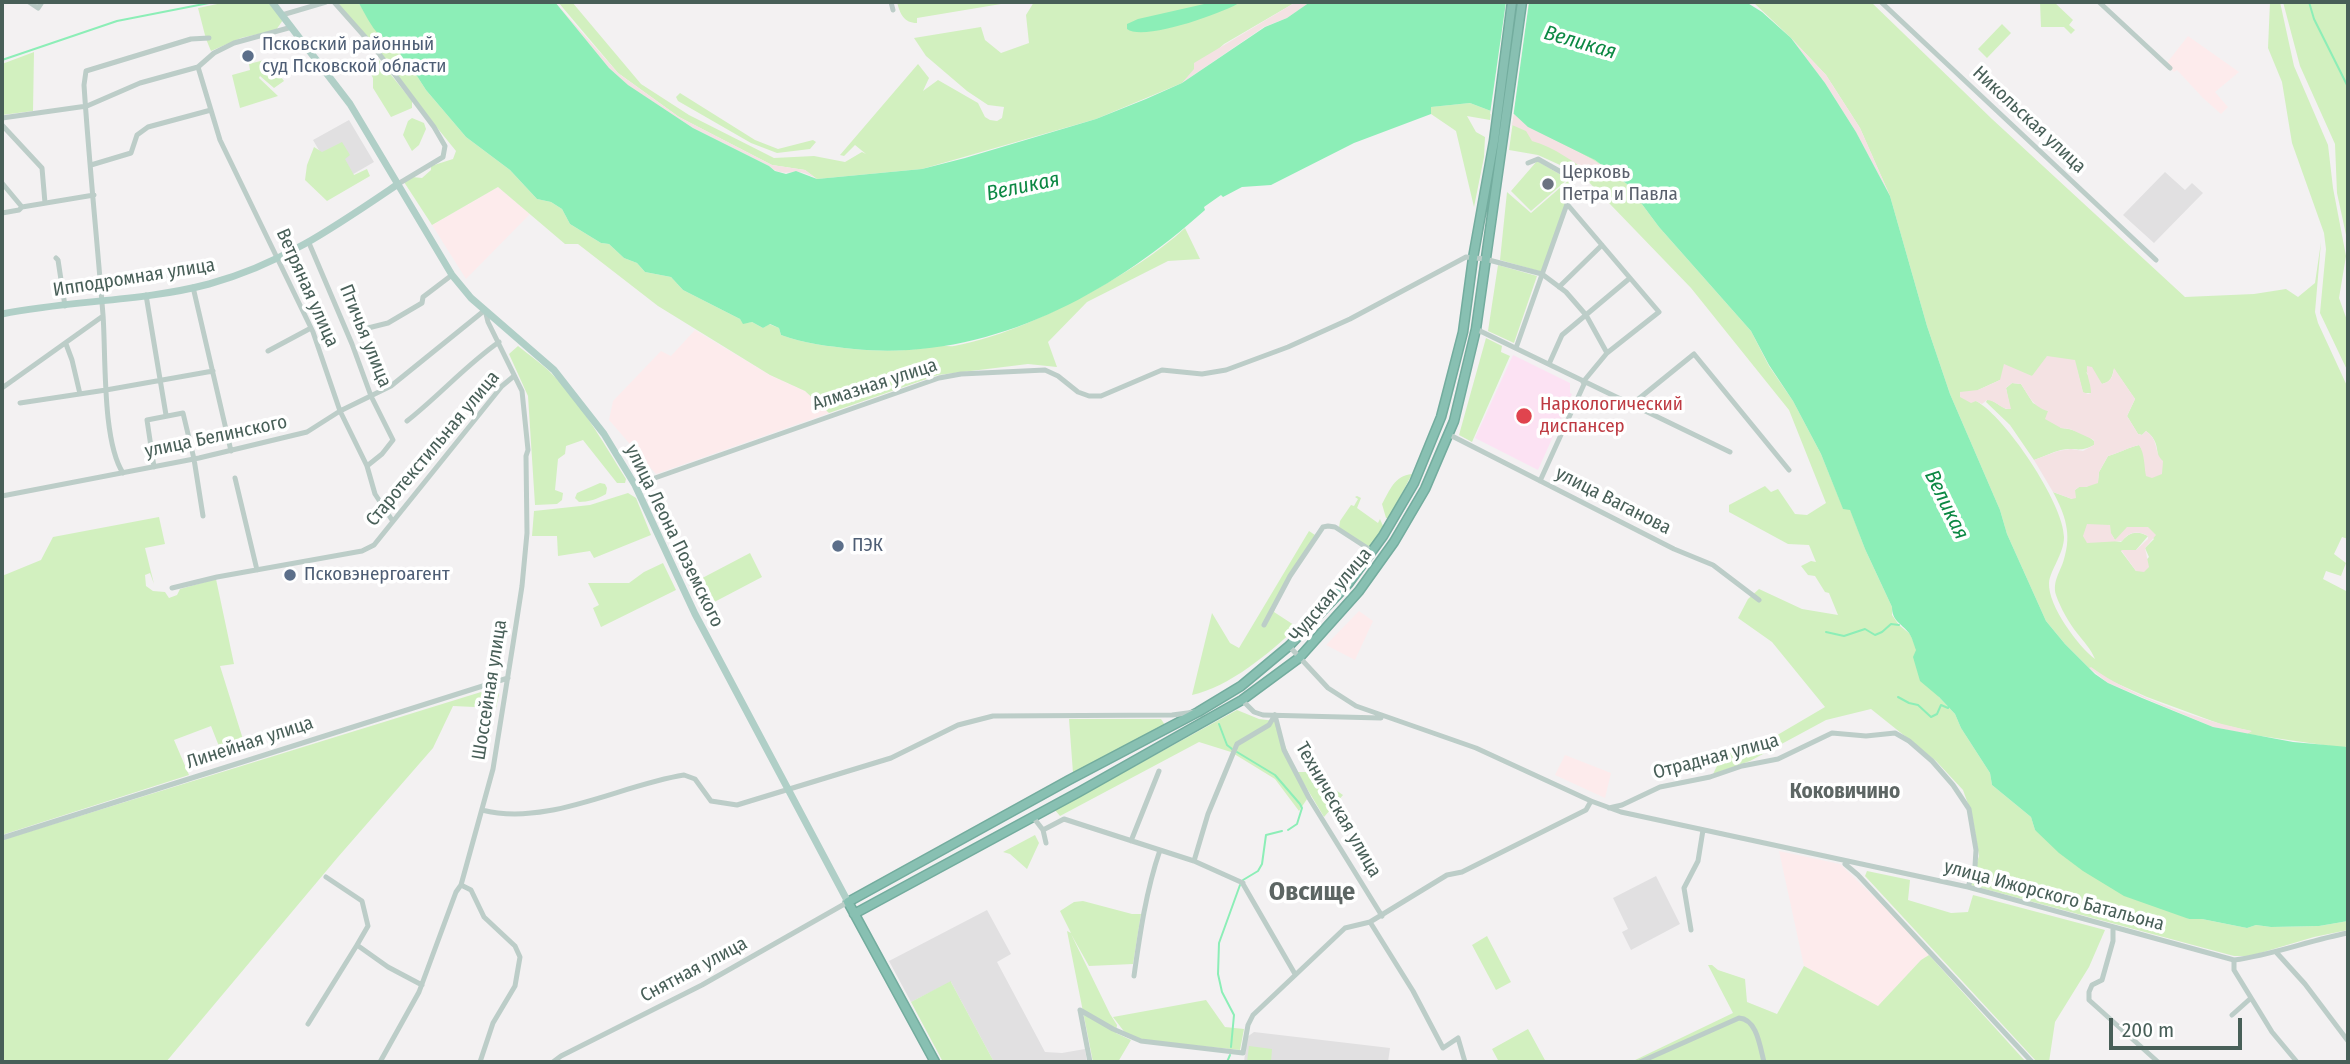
<!DOCTYPE html>
<meta charset="utf-8">
<style>
body{margin:0}
#map{position:relative;width:2350px;height:1064px;overflow:hidden;background:#f3f1f2;font-family:"Fira Sans Condensed",sans-serif}
canvas{display:block}
.frame{position:absolute;inset:0;border:4px solid #485f58;pointer-events:none}
.scale{position:absolute;left:2109px;top:1018px;width:133px;height:32px;box-sizing:border-box;border:4px solid #485f58;border-top:0;padding-left:9px;font-size:21px;line-height:24px;white-space:nowrap;color:#485f58;-webkit-text-stroke:5px #fff;paint-order:stroke}
</style>
<div id="map">
<canvas width="2350" height="1064"></canvas>
<div class="frame"></div>
<div class="scale">200 m</div>
</div>
<script>
const context = document.querySelector('canvas').getContext('2d');
context.lineJoin = 'round';
function fill(path, color) {
  context.fillStyle = color;
  context.fill(path, 'evenodd');
}
function stroke(path, color, width, dash) {
  context.strokeStyle = color;
  context.lineWidth = width;
  context.lineCap = dash ? 'butt' : 'round';
  context.setLineDash(dash || []);
  context.stroke(path);
}
function write(font, color, halo, rows, align = 'center') {
  context.font = font + ' "Fira Sans Condensed",sans-serif';
  context.lineWidth = 7;
  context.setLineDash([]);
  context.textBaseline = 'middle';
  context.strokeStyle = halo;
  context.fillStyle = color;
  for (const [text, x, y, turn = 0] of rows) {
    context.save();
    context.translate(x, y);
    context.rotate((+turn || 0) * Math.PI / 180);
    context.textAlign = isNaN(turn) ? turn : align;
    if (halo) context.strokeText(text, 0, 0);
    context.fillText(text, 0, 0);
    context.restore();
  }
}
const commercial = new Path2D(`
 M2188,36L2239,72L2215,92L2228,107L2221,114L2203,98L2177,70L2174,72L2166,64Z
 M498,187L530,214L466,279L432,225Z
 M695,330L770,375L805,391L829,413L656,474L609,420L613,401L661,351L671,356Z
 M1359,611L1373,621L1355,660L1326,645Z
 M1565,755L1611,773L1605,798L1555,775Z
 M1779,851L1840,864L1892,914L1929,955L1921,960L1878,1006L1804,966Z`);
const education = new Path2D(`
 M349,120L374,162L338,183L313,140Z
 M2165,172L2185,190L2192,183L2203,193L2154,243L2123,215Z
 M1656,876L1680,924L1631,950L1622,932L1628,929L1613,898Z
 M987,910L1011,954L997,962L1045,1052L1062,1053L1085,1049L1087,1062H994L951,982L911,1002L889,961Z
 M1254,1032L1390,1048L1388,1062H1244L1247,1037Z`);
const medical = new Path2D(`
 M1513,355L1570,383V393L1572,394L1538,470L1475,438Z`);
const green = new Path2D(`
 M227,2H269L283,20L276,30L241,38L211,51L206,39L198,8Z
 M335,2H358C364,11 370,21 377,31C388,45 401,40 403,65L417,76L426,90L466,137L510,170L537,199L551,202L562,209L570,224L601,243L609,244L624,258L637,263L645,272L671,277L683,290L740,319L743,323L752,322L763,328L769,324L779,328L781,335C805,344 828,346 854,349C884,352 909,351 939,346C944,345 949,347 954,346C1005,336 1048,315 1093,291C1125,273 1158,253 1185,228L1200,259L1168,261L1087,302L1048,342L1057,367L1028,364L938,375L829,413L805,391L770,375L658,306L578,244H565L498,187L432,225L404,182L412,177L422,178L431,170V166L453,159L456,151Z
 M558,2H572L641,84L689,115L774,158L814,156L845,162L862,152L866,154L855,145L844,156L840,155L918,64L929,78L923,91L938,80L978,103L985,117L990,120L997,121L1002,118L1004,107L988,105L967,91L926,56L914,38L981,27L985,40L1001,53L1029,43L1026,15L1034,2L1098,4L1104,2H1296L1224,44L1182,83L1096,119L922,169L817,179L805,170L772,165L679,117L618,73Z
 M897,2H1013L917,18V23C904,23 900,14 897,2Z
 M1753,2H1871L1992,119L2185,297L2254,294L2286,289L2298,297L2315,283L2321,242L2315,312L2318,323L2348,388V539L2342,537L2334,554L2346,563L2341,576L2326,571L2323,579L2348,592V745L2344,748L2247,734L2251,731L2223,725L2147,697L2107,679L2091,668H2089L2065,644L2046,621L2007,534L2000,510L1950,394L1927,326L1890,196L1860,128L1826,75L1791,38ZM2114,369L2135,399L2127,416L2138,434L2142,435L2146,431C2156,438 2157,446 2158,457L2145,471C2146,464 2144,450 2139,445C2129,447 2119,453 2108,456L2099,472L2098,481L2086,487H2079L2075,490L2072,499L2053,492C2065,514 2072,534 2064,559C2061,571 2052,581 2056,595C2060,607 2069,623 2077,633C2084,642 2091,649 2095,659C2078,646 2048,606 2049,583C2050,570 2064,554 2064,537C2064,504 2005,416 1976,401L1978,390L2000,380L2077,370L2083,393H2091V380L2086,372L2102,384C2111,382 2112,377 2114,369ZM2106,526L2115,540L2142,527L2154,539L2145,548L2149,557L2136,571L2121,551L2136,550L2148,536C2137,530 2129,532 2121,542L2083,536Z
 M2040,2H2054L2073,20L2069,25L2075,30L2071,34L2064,27H2041Z
 M2270,2H2280L2294,66L2328,145L2333,188L2346,256L2339,298L2348,323V372L2320,313L2326,249L2324,233L2292,143L2282,82L2268,48Z
 M2283,2H2348V244L2337,193L2335,144L2300,66Z
 M2002,24L2011,33L1987,58L1978,49Z
 M34,52L33,111L2,115V64Z
 M268,59L284,81L274,88L260,76L259,78L278,96L240,108L232,75L250,70L249,64Z
 M375,60H379L412,101V108L391,117L373,88V78L367,67Z
 M680,93L755,140L778,149L813,140L816,142L810,149L777,153L751,143L678,101L676,97Z
 M1470,103L1491,111L1490,120L1467,116L1476,132L1485,137L1484,157L1474,207L1456,131L1431,114L1430,107Z
 M1514,114L1595,160L1627,184L1659,227L1751,331L1769,366L1793,401L1821,454L1843,508L1850,509L1865,549L1892,607V615L1899,625L1910,634L1939,697L1955,714L1961,728L1990,773L1992,785L2031,817L2035,830L2189,919H2202L2247,928L2256,925L2271,927L2319,926L2348,921V930L2314,937L2250,956H2234L1970,885L1979,856L1972,815L1963,790L1936,761L1871,709L1826,720L1750,761L1713,774L1719,762L1730,750L1762,744L1825,707L1772,642L1738,618L1748,599L1759,589L1802,609L1838,615L1829,593L1825,592L1815,576L1808,575L1801,566L1811,561L1816,562L1809,545L1788,544L1729,512V505L1765,486L1771,492L1778,489L1795,514L1807,515L1826,503L1789,410L1691,288L1582,175L1538,155L1509,150Z
 M412,118L424,123L426,129L419,145L412,151L403,135L408,121Z
 M342,142L350,155L345,159L354,175L367,169L370,176L327,201L305,180L307,165L314,147L322,152Z
 M1537,161L1568,179L1531,211L1511,191Z
 M1569,180L1572,185L1542,272L1500,260L1507,192L1531,213Z
 M1498,265L1537,276L1514,343L1488,331Z
 M1486,338L1502,346L1501,352L1510,356L1472,442L1459,435Z
 M518,346C528,354 539,362 548,370C580,401 603,442 626,479L625,483H617L583,440L566,446L565,454L558,459L555,490L563,493L562,500L557,504L535,505L528,396L509,354Z
 M2012,383L2021,384L2033,403L2048,411L2061,428C2072,429 2086,433 2094,441V445C2079,453 2076,447 2061,450C2052,452 2043,457 2034,460L2010,425L1986,402L1987,400H1991L2006,409H2010L2006,388Z
 M1412,474L1389,518H1386L1382,504C1390,490 1394,476 1412,474Z
 M600,483L605,484L607,488L606,494C598,499 588,502 579,502L575,498L577,493Z
 M628,493L636,498L651,535L594,558L590,551L558,556L557,536H532L534,511L590,505Z
 M1357,496L1361,498L1357,508L1378,523L1380,519L1383,526L1370,548L1339,528L1340,521L1351,505L1354,506L1358,499L1355,497Z
 M159,517L165,544L145,548L154,584L150,573L145,575L146,586L153,591L165,592L169,598L177,595L180,589L216,579L234,664L220,666L247,752L224,759L211,726L174,740L189,775L2,835V576L41,560L53,537Z
 M1309,531L1315,535L1282,588L1274,612L1297,627C1270,653 1229,687 1192,695L1212,613L1230,643L1239,648Z
 M750,553L762,577L701,609L689,585Z
 M663,563L676,590L601,627L593,608L599,605L588,583H629L644,572Z
 M494,688L499,694L496,708L453,706L433,748L338,857L166,1062H2V840Z
 M1237,710L1259,719L1275,721L1307,799L1299,811L1275,779L1231,752L1199,742L1060,816L1055,810Z
 M1069,719H1161L1165,725L1073,773Z
 M1297,772H1309L1343,795L1324,817Z
 M1035,835L1039,843L1027,869L1010,854L1003,852Z
 M1867,871L1910,880L1908,900L1951,913L1968,912L1973,895L2105,930L2089,967L2055,1022L2049,1062H2037L1865,876Z
 M1083,901L1132,914H1141L1133,964L1089,966L1071,934L1110,1014L1117,1025L1116,1033L1131,1040L1118,1062H1093L1067,931L1071,933L1060,911L1074,902Z
 M1487,936L1511,982L1496,990L1472,945Z
 M1929,955L2026,1062H1631L1733,1013L1708,965H1712L1718,970L1745,979L1747,1002L1777,1014L1804,966L1878,1006L1921,960Z
 M951,981V982L994,1062H943L911,1002Z
 M1206,1000L1225,1027L1244,1029L1240,1050L1142,1040L1126,1034L1113,1017Z
 M1528,1029L1546,1062H1499L1492,1049Z
 M1249,1046L1272,1049L1271,1062H1247Z`);
const sand = new Path2D(`
 M555,2L618,73L679,117L772,165L805,170L817,179C811,176 802,171 795,172C784,173 778,174 769,166L693,128L627,85L609,68Z
 M1296,2H1310L1287,18L1264,27L1182,83L1194,69V63Z
 M1791,38L1826,75L1860,128L1890,196L1856,132L1825,83Z
 M1514,114C1542,138 1577,147 1607,169L1595,176C1574,163 1555,147 1532,141L1526,131L1512,125Z
 M2047,356L2075,360L2083,392L2088,394L2091,393C2091,383 2086,375 2087,366L2092,367L2102,384C2111,382 2113,376 2114,368L2135,399L2127,416L2138,434L2142,435L2146,431C2160,441 2153,452 2163,461L2162,474L2152,478L2146,476C2144,466 2145,454 2139,445C2129,447 2119,453 2108,456L2099,472L2098,483L2086,487H2079L2075,490L2076,498L2072,499L2053,492L2034,460L2058,451L2071,449L2083,451L2094,445V440L2070,429L2061,428L2045,419L2048,411C2033,407 2029,396 2021,384L2012,383L2006,388L2011,409C2001,410 1996,400 1987,400L1982,404L1976,401L1971,403L1960,397V392L1978,390L2000,380L2004,364L2032,376Z
 M2087,524L2110,525L2111,533L2115,540L2127,527H2148L2156,535L2145,548L2149,567L2144,572L2136,571L2121,550H2136L2148,539V536C2137,530 2129,532 2122,541L2087,543L2083,536Z
 M2091,667C2132,697 2202,721 2252,731L2247,734L2213,727L2108,683L2089,668Z`);
const water = new Path2D(`
 M358,2H555L609,68L628,85L693,128L769,166L775,171L786,174L796,171L817,179L922,169L965,158L1096,119L1146,99L1182,83L1265,27L1287,18L1310,2H1746L1762,12L1791,38L1825,83L1856,132L1890,196L1927,326L1950,394L2000,510L2007,534L2046,621L2065,644L2095,674L2108,683L2142,698L2213,727L2293,742L2348,747V921L2319,926L2271,927L2256,925L2247,928L2202,919H2189L2124,896L2083,871L2059,853L2035,830L2031,817L1992,785L1990,773L1961,728L1955,714L1939,697L1920,681L1913,657L1916,650C1914,645 1912,637 1909,633C1901,623 1892,621 1892,607L1865,549L1850,510L1843,509L1821,454L1793,401L1769,365L1751,331L1659,227L1627,184L1595,160L1528,127L1514,114L1491,111L1470,103L1431,107V114L1354,143L1271,185L1242,187L1223,197L1221,195L1204,207L1205,210C1109,296 986,362 854,349C828,346 805,344 781,335L779,328L770,324L763,328L752,322L743,324L740,319L683,290L671,277L645,272L637,263L624,258L609,244L601,243L570,224L562,209L551,202L537,199L510,170L466,137L426,90L417,76L403,65C401,46 394,44 380,35C371,28 364,11 358,2Z
 M1213,2H1241C1223,13 1143,42 1127,29V24L1138,19Z`);
const pier = new Path2D(`
 M1506,2H1529L1513,118L1490,114Z`);
const stream = new Path2D(`
 M2309,2L2314,19L2348,87
 M2,60L117,21L214,2
 M1826,632L1844,636L1865,629L1875,635L1882,632L1891,624L1899,625
 M1898,697L1909,703L1918,705L1931,717L1937,714L1941,705L1948,708L1949,706
 M1219,724L1227,745L1232,749
 M1237,752L1275,775L1300,804L1302,808L1297,824L1288,830
 M1243,880L1258,871L1262,864L1266,835L1282,831
 M1231,1047L1234,1015L1222,992L1218,974L1219,943L1240,885
 M1227,1062L1230,1055`);
const minor = new Path2D(`
 M29,2L38,8L42,2
 M334,2L374,47L434,127L445,146L443,157L398,184
 M891,2L893,10
 M1881,2L2156,260
 M2099,2L2170,68
 M282,15L326,2
 M198,67L220,140L313,332L340,411L367,466L375,494L392,520
 M2,118L87,106L140,83L198,67L214,53L234,43L292,27
 M2,125L42,168L45,203
 M91,165L131,153L137,135L148,127L211,110
 M2,183L22,207
 M1567,204L1659,312L1607,353L1583,382
 M2,213L19,210L22,207L94,195
 M309,243L352,344L371,396L393,440L382,454L367,466
 M56,258L58,260L65,306
 M193,287L231,451
 M1559,287L1602,245
 M146,295L166,415
 M368,328L388,323L422,303L423,297L452,275
 M1476,329L1730,452
 M66,344L72,360L80,394
 M1516,348L1567,204L1572,183L1570,177L1538,159L1528,163
 M268,351L311,328
 M1549,364L1562,335L1630,278
 M2,388L103,316
 M20,403L106,390L213,371
 M1631,405L1694,354L1789,470
 M407,421C439,396 466,365 499,342
 M1448,434L1674,549L1713,565L1759,600
 M154,467L147,420L183,413L194,459L203,516
 M123,473C102,441 106,355 103,315C97,239 89,162 84,85L86,71L191,39L209,38
 M235,478L257,570
 M1540,481L1585,382
 M635,485L939,378L961,374L1045,370L1058,376L1078,392L1089,396H1101L1162,370L1202,374L1226,370L1288,347L1350,319L1466,257L1485,259L1542,274L1566,292L1586,315L1607,353
 M2,496L199,458L307,432L340,411L391,386L485,310L488,322L522,391L528,450L526,456L527,533L522,586L513,644L493,769L461,885L456,892L419,992L380,1062
 M172,588L217,577L362,551L374,545L502,386L514,376
 M1264,625L1290,576L1323,527L1328,526L1335,527L1372,551
 M1289,646L1328,688L1356,706L1476,748L1591,801L1621,812L1968,887L2234,960C2273,955 2310,940 2348,933
 M1242,700L1254,712L1263,715L1381,718
 M1275,715L1284,750L1309,798L1382,916
 M1609,808L1622,805L1660,787L1710,777L1742,766L1778,759L1832,733L1866,736L1895,733L1909,741L1932,761L1953,785L1969,809L1976,850L1975,866L1968,887
 M482,810C547,827 620,785 684,775L695,779L711,801L737,805L891,758L958,725L993,716L1172,715L1195,712
 M1033,817L1043,830L1046,843
 M1043,830L1064,819L1194,861L1243,883
 M2,838L508,678
 M1131,841L1159,771
 M1194,861L1208,814L1237,744L1269,725L1275,715
 M1845,864L1858,875L2032,1062
 M326,877L362,901L368,926L357,945
 M1243,884L1295,974
 M461,885L471,890L484,917L515,946L520,957L515,986L493,1023L480,1062
 M1370,922L1413,991L1443,1048L1458,1038L1465,1062
 M2113,927V941L2102,980L2092,985L2089,992V1000L2158,1062
 M1691,930L1684,888L1698,861L1703,830
 M2276,952L2305,984L2348,1041
 M2234,960V970L2272,1032L2297,1062
 M1134,976C1140,933 1146,891 1160,850
 M1080,1010L1113,1029L1141,1041L1243,1053L1248,1025L1253,1015L1345,928L1370,922L1447,875L1462,872L1586,810L1591,801
 M1080,1010L1090,1062
 M2232,1015L2251,998
 M308,1024L357,945L388,967L422,985
 M553,1062L561,1056L702,985L848,902
 M1640,1062L1739,1018C1757,1019 1760,1047 1764,1062`);
const major = new Path2D(`
 M272,2L350,104L452,275L471,298L554,370L604,434L635,485L695,614L848,902
 M2,314C70,300 141,302 209,284C282,264 336,226 398,184`);
const highway = new Path2D(`
 M854,914L1079,792L1242,700L1299,658L1359,591L1394,542L1425,489L1454,421L1476,329L1522,2
 M935,1062L848,902L1069,780L1198,712L1241,686L1289,646L1348,584L1383,536L1414,483L1441,417L1446,398L1463,332L1473,258L1494,141L1512,2`);
const markers = [
 [248,56,7,"#5c6f8a"],
 [1548,184,7,"#6b7280"],
 [1524,416,9,"#e0444e"],
 [838,546,7,"#5c6f8a"],
 [290,575,7,"#5c6f8a"]
];
const serviceNames = [
 ["Псковский районный",262,45],
 ["суд Псковской области",262,67],
 ["ПЭК",852,546],
 ["Псковэнергоагент",304,575]
];
const streetNames = [
 ["Никольская улица",2029,120,43],
 ["Ипподромная улица",134,278,-9],
 ["Ветряная улица",307,288,66],
 ["Птичья улица",365,336,68],
 ["Алмазная улица",875,385,-18],
 ["улица Белинского",216,437,-12],
 ["Старотекстильная улица",433,449,-50],
 ["улица Ваганова",1613,501,27],
 ["улица Леона Поземского",674,536,64],
 ["Чудская улица",1331,595,-50],
 ["Шоссейная улица",490,690,-81],
 ["Линейная улица",250,743,-18],
 ["Отрадная улица",1716,757,-15],
 ["Техническая улица",1338,810,60],
 ["улица Ижорского Батальона",2054,896,15],
 ["Снятная улица",694,970,-28]
];
const worshipNames = [
 ["Церковь",1562,173],
 ["Петра и Павла",1562,195]
];
const healthNames = [
 ["Наркологический",1540,405],
 ["диспансер",1540,427]
];
const waterNames = [
 ["Великая",1580,43,16],
 ["Великая",1023,187,-12],
 ["Великая",1946,505,64]
];
const neighbourhoodNames = [
 ["Коковичино",1845,792]
];
const districtNames = [
 ["Овсище",1312,893]
];
fill(commercial, '#fdebec');
fill(education, '#e1e0e1');
fill(medical, '#fce2f3');
fill(green, '#d2f0bf');
fill(sand, '#f4e2e3');
fill(water, '#8ceeb7');
fill(pier, '#f3f1f2');
stroke(stream, '#8ceeb7', 2);
stroke(highway, '#73ac9e', 11);
stroke(minor, '#bccdc8', 5);
stroke(major, '#b0cfc7', 7);
stroke(highway, '#88c0b2', 8);
for (const [x, y, r, color] of markers) {
  const dot = new Path2D();
  dot.arc(x, y, r, 0, 2 * Math.PI);
  context.fillStyle = color;
  context.fill(dot);
  stroke(dot, '#fff', 2.5);
}
write('19px', '#4e5e75', '#fff', serviceNames, 'left');
write('19px', '#485f58', '#fff', streetNames);
write('19px', '#5b616d', '#fff', worshipNames, 'left');
write('19px', '#be3a42', '#fff', healthNames, 'left');
write('italic 21px', '#0c8843', '#fff', waterNames);
write('bold 21px', '#5d6664', '#fff', neighbourhoodNames);
write('bold 26px', '#5d6664', '#fff', districtNames);
</script>
